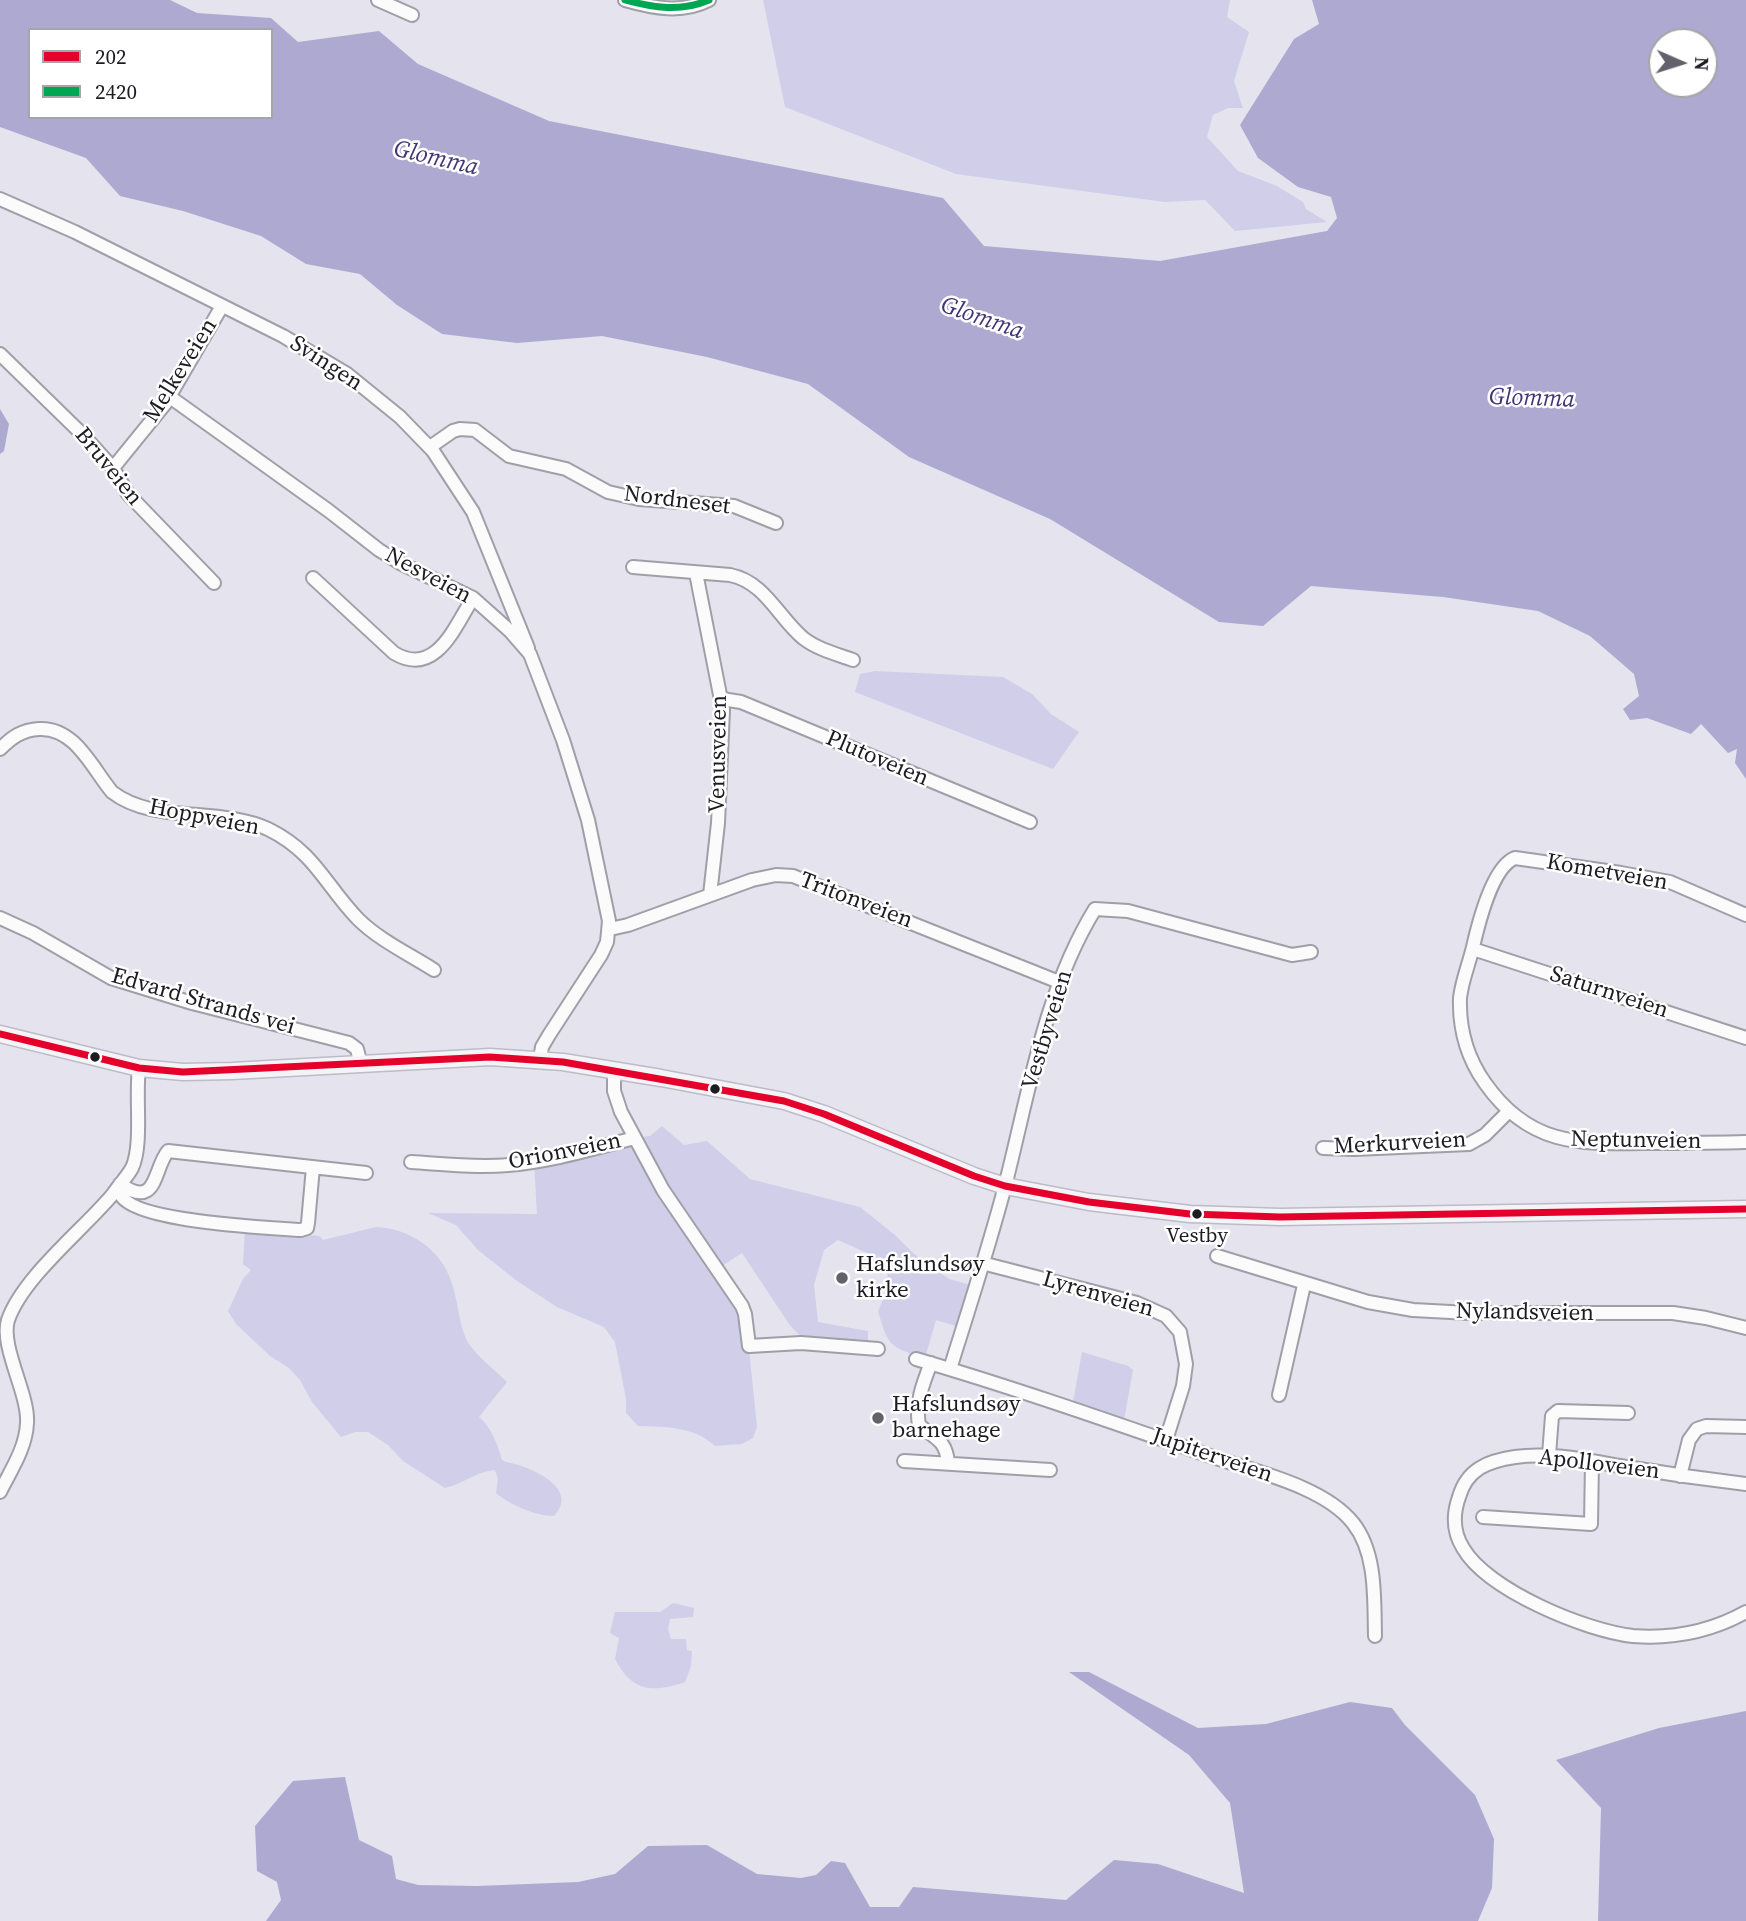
<!DOCTYPE html>
<meta charset="utf-8">
<style>
body{margin:0}
#map{position:relative;width:1746px;height:1921px;overflow:hidden;background:#e4e3ee;font-family:"Source Serif 4",serif}
canvas{display:block}
.legend{position:absolute;left:28px;top:28px;width:245px;height:91px;box-sizing:border-box;background:#fff;border:2px solid #a5a4a7;margin:0;padding:9px 12px;list-style:none;font-size:21px;color:#1d1c23}
.legend li{display:flex;align-items:center;gap:14px;height:35px}
.legend b{width:35px;border:2px solid #a5a4a7}
.north{position:absolute;left:1648px;top:28px;width:70px;height:70px;box-sizing:border-box;background:#fff;border:2px solid #a5a4a7;border-radius:50%;rotate:93deg;font-size:19px;font-weight:700;line-height:28px;text-align:center;color:#1d1c23}
.north::after{content:'';display:block;margin:auto;width:24px;height:32px;background:#63626a;clip-path:polygon(50% 0,100% 100%,50% 72%,0 100%)}
</style>
<div id="map">
<canvas width="1746" height="1921"></canvas>
<ul class="legend">
<li><b style="height:9px;background:#e4002b"></b>202</li>
<li><b style="height:9px;background:#00a651"></b>2420</li>
</ul>
<div class="north">N</div>
</div>
<script>
const context = document.querySelector('canvas').getContext('2d');
context.lineJoin = 'round';
function fill(path, color) {
  context.fillStyle = color;
  context.fill(path, 'evenodd');
}
function stroke(path, color, width, dash) {
  context.strokeStyle = color;
  context.lineWidth = width;
  context.lineCap = dash ? 'butt' : 'round';
  context.setLineDash(dash || []);
  context.stroke(path);
}
function write(font, color, halo, rows, align = 'center') {
  context.font = font + ' "Source Serif 4",serif';
  context.lineWidth = 5;
  context.setLineDash([]);
  context.textBaseline = 'middle';
  context.strokeStyle = halo;
  context.fillStyle = color;
  for (const [text, x, y, turn = 0] of rows) {
    context.save();
    context.translate(x, y);
    context.rotate((+turn || 0) * Math.PI / 180);
    context.textAlign = isNaN(turn) ? turn : align;
    if (halo) context.strokeText(text, 0, 0);
    context.fillText(text, 0, 0);
    context.restore();
  }
}
const green = new Path2D(`
 M763,0H1230L1227,17L1249,32L1234,81L1243,108H1228L1213,115L1207,137L1238,171L1277,186L1303,202L1306,209L1327,222L1235,231L1205,200L1165,202L956,174L785,107Z
 M875,671L1003,677L1032,694L1051,714L1079,732L1053,769L855,692L860,674Z
 M662,1126L684,1145L707,1141L750,1179L860,1207L895,1235L914,1254L949,1279L971,1285L959,1327L936,1320L925,1358C889,1347 888,1346 878,1311L889,1286L886,1264L874,1256L838,1240L824,1250L814,1285L818,1322L868,1331V1346L803,1339L789,1324L742,1253L722,1266L673,1194L641,1137L650,1136Z
 M635,1138L746,1320L757,1427L753,1438L742,1444L715,1446C694,1426 665,1427 638,1426L626,1413V1399L615,1342L604,1327L557,1307L517,1281L478,1250L456,1225L428,1213L537,1214L534,1162Z
 M376,1227C408,1228 441,1249 451,1281C458,1299 458,1320 466,1339C472,1352 496,1371 507,1382L479,1417C491,1427 498,1445 502,1460C507,1463 512,1463 518,1465C539,1471 578,1491 554,1516C536,1516 510,1505 496,1493L498,1479L495,1470C477,1471 463,1484 445,1488L403,1461L388,1445L368,1432H355L341,1437L312,1402L300,1380L289,1368L270,1356L236,1324L228,1311L243,1279L251,1270L243,1264L245,1229L319,1236L323,1240Z
 M1082,1352L1128,1366L1133,1370L1124,1420L1073,1402Z
 M673,1603L694,1608L693,1617L670,1619L668,1629L671,1639H686L687,1650L692,1651L691,1666L685,1682C653,1693 632,1692 615,1659L619,1638L610,1633L615,1612H660Z`);
const water = new Path2D(`
 M0,0H170L197,13L271,18L298,42L379,31L418,64L549,121L943,198L984,246L1160,261L1327,231L1337,218L1331,197L1298,187L1258,158L1240,125L1294,39L1319,24L1312,0H1746V779L1735,763L1737,749L1728,753L1701,724L1691,734L1647,718L1630,720L1623,709L1639,696L1634,674L1590,636L1538,611L1443,597L1311,586L1263,626L1219,622L1050,519L909,457L808,384L707,357L602,336L517,343L442,334L397,305L360,274L306,264L261,236L183,211L120,196L86,158L0,127ZM30,30H271V117H30ZM1704,42V84H1662V42Z
 M0,409L9,424L4,451L0,454Z
 M1069,1672H1089L1198,1728L1266,1724L1350,1702L1392,1708L1405,1725L1475,1795L1494,1839L1492,1888L1478,1921H266L281,1900L277,1882L257,1871L255,1826L293,1781L345,1777L359,1840L392,1856L396,1879L418,1885L477,1886L578,1882L615,1874L648,1846L707,1845L757,1874L801,1878L816,1875L831,1861L845,1863L870,1907H899L913,1887L1066,1900L1114,1860L1158,1864L1244,1893L1230,1803L1189,1755Z
 M1746,1711V1921H1598L1601,1808L1556,1760L1659,1728Z`);
const minor = new Path2D(`
 M378,0L412,15
 M625,0C653,8 682,14 709,0
 M0,199L75,232L283,336L347,374L400,417L433,451L473,512L528,648
 M0,354L84,436L113,468L128,494L214,583
 M170,397L329,511L379,550L400,563L473,598L510,631L530,654L563,740L588,820L609,921L607,942L601,955L549,1035L542,1047L540,1059
 M430,447L453,431L460,429L475,430L509,456L566,469L608,492L639,499L734,506L776,523
 M113,468L165,404L222,306
 M633,567L730,575C765,582 778,617 803,638C817,649 836,654 853,660
 M696,573L723,710L718,823L710,895
 M313,578L394,653C436,678 455,626 473,598
 M722,699L741,702L1030,822
 M0,749C12,737 22,730 39,729C75,727 92,768 112,792C153,824 221,807 268,829C315,852 325,885 358,919C379,940 409,954 434,970
 M1746,915L1670,882L1621,873L1515,858C1492,867 1478,925 1473,947C1469,964 1462,980 1460,998C1459,1029 1468,1059 1485,1083C1530,1147 1580,1144 1650,1143C1682,1143 1714,1143 1746,1142
 M0,918L33,933L111,978L192,1003L349,1043L357,1049L361,1065
 M610,929L628,925L752,880L776,875L793,876L1059,982
 M1473,949L1746,1038
 M614,1070V1091L621,1112L663,1190L742,1306L745,1314L749,1346L801,1343L878,1349
 M1323,1148L1354,1149L1469,1144L1485,1135L1509,1111
 M411,1162C443,1164 476,1168 508,1165C551,1162 593,1148 635,1138
 M120,1184C158,1210 153,1169 168,1151L366,1173
 M120,1184C121,1188 120,1192 121,1195C134,1222 271,1228 301,1230L307,1228L308,1223L313,1167
 M1217,1256L1368,1302L1413,1310L1469,1313H1673L1706,1318L1746,1328
 M982,1263L1137,1303L1166,1316L1180,1332L1186,1364L1183,1386L1166,1440
 M916,1359C1015,1388 1112,1422 1210,1456C1253,1471 1324,1486 1353,1523C1377,1553 1374,1600 1375,1636
 M931,1363C923,1383 915,1404 919,1425C934,1438 946,1439 948,1463
 M950,1369C969,1308 989,1247 1005,1186C1029,1093 1044,992 1095,909L1128,911L1292,955L1311,952
 M1279,1395L1304,1285
 M1549,1455L1552,1416L1558,1411L1628,1413
 M904,1461L1050,1470
 M1680,1476L1689,1440L1697,1429L1706,1426L1746,1427
 M1746,1484C1704,1479 1662,1473 1620,1466C1586,1460 1549,1452 1515,1457C1488,1461 1467,1469 1459,1497C1453,1514 1453,1532 1463,1548C1487,1590 1586,1631 1633,1636C1673,1639 1712,1631 1746,1612
 M0,1492C11,1470 26,1448 27,1423C29,1394 0,1347 8,1320C23,1277 83,1230 113,1194C119,1185 127,1177 132,1168C143,1145 135,1096 139,1068
 M1483,1517L1591,1524L1592,1461`);
const major = new Path2D(`
 M0,1034L139,1068L183,1072L232,1071L490,1057L563,1062L661,1078L784,1101L824,1114L974,1176L1005,1186L1089,1202L1190,1214L1280,1217L1746,1209`);
const bus1 = new Path2D(`
 M0,1034L139,1068L183,1072L490,1057L563,1062L784,1101L824,1114L974,1176L1005,1186L1089,1202L1190,1214L1280,1217L1746,1209`);
const bus2 = new Path2D(`
 M625,0C654,8 681,12 709,0`);
const markers = [
 [95,1057,6,"#1d1c23"],
 [715,1089,6,"#1d1c23"],
 [1197,1214,6,"#1d1c23"],
 [842,1278,7,"#63626a"],
 [878,1418,7,"#63626a"]
];
const busNames = [
 ["Vestby",1197,1237]
];
const streetNames = [
 ["Svingen",326,364,33],
 ["Melkeveien",181,371,-58],
 ["Bruveien",108,467,51],
 ["Nordneset",677,501,7],
 ["Nesveien",428,576,28],
 ["Venusveien",719,754,-89],
 ["Plutoveien",877,759,23],
 ["Hoppveien",204,818,11],
 ["Kometveien",1607,873,10],
 ["Tritonveien",856,901,21],
 ["Saturnveien",1609,993,18],
 ["Edvard Strands vei",203,1002,16],
 ["Vestbyveien",1048,1030,-73],
 ["Neptunveien",1636,1141,1],
 ["Merkurveien",1400,1144,-3],
 ["Orionveien",565,1152,-11],
 ["Lyrenveien",1098,1295,16],
 ["Nylandsveien",1525,1313,1],
 ["Jupiterveien",1212,1456,19],
 ["Apolloveien",1599,1465,7]
];
const poiNames = [
 ["Hafslundsøy",856,1265],
 ["kirke",856,1291],
 ["Hafslundsøy",892,1405],
 ["barnehage",892,1431]
];
const waterNames = [
 ["Glomma",436,159,13],
 ["Glomma",982,319,19],
 ["Glomma",1532,399,2]
];
fill(green, '#d1ceea');
fill(water, '#aea9d1');
stroke(minor, '#a09fa7', 16);
stroke(major, '#bcbbc6', 19);
stroke(minor, '#fbfbfc', 12);
stroke(major, '#f4f4f8', 16);
stroke(bus1, '#e4002b', 7);
stroke(bus2, '#00a651', 7);
for (const [x, y, r, color] of markers) {
  const dot = new Path2D();
  dot.arc(x, y, r, 0, 2 * Math.PI);
  context.fillStyle = color;
  context.fill(dot);
  stroke(dot, '#fff', 2.5);
}
write('21px', '#1d1c23', '#fff', busNames);
write('23px', '#1d1c23', '#fff', streetNames);
write('23px', '#1d1c23', '#fff', poiNames, 'left');
write('italic 24px', '#423575', '#fff', waterNames);
</script>
